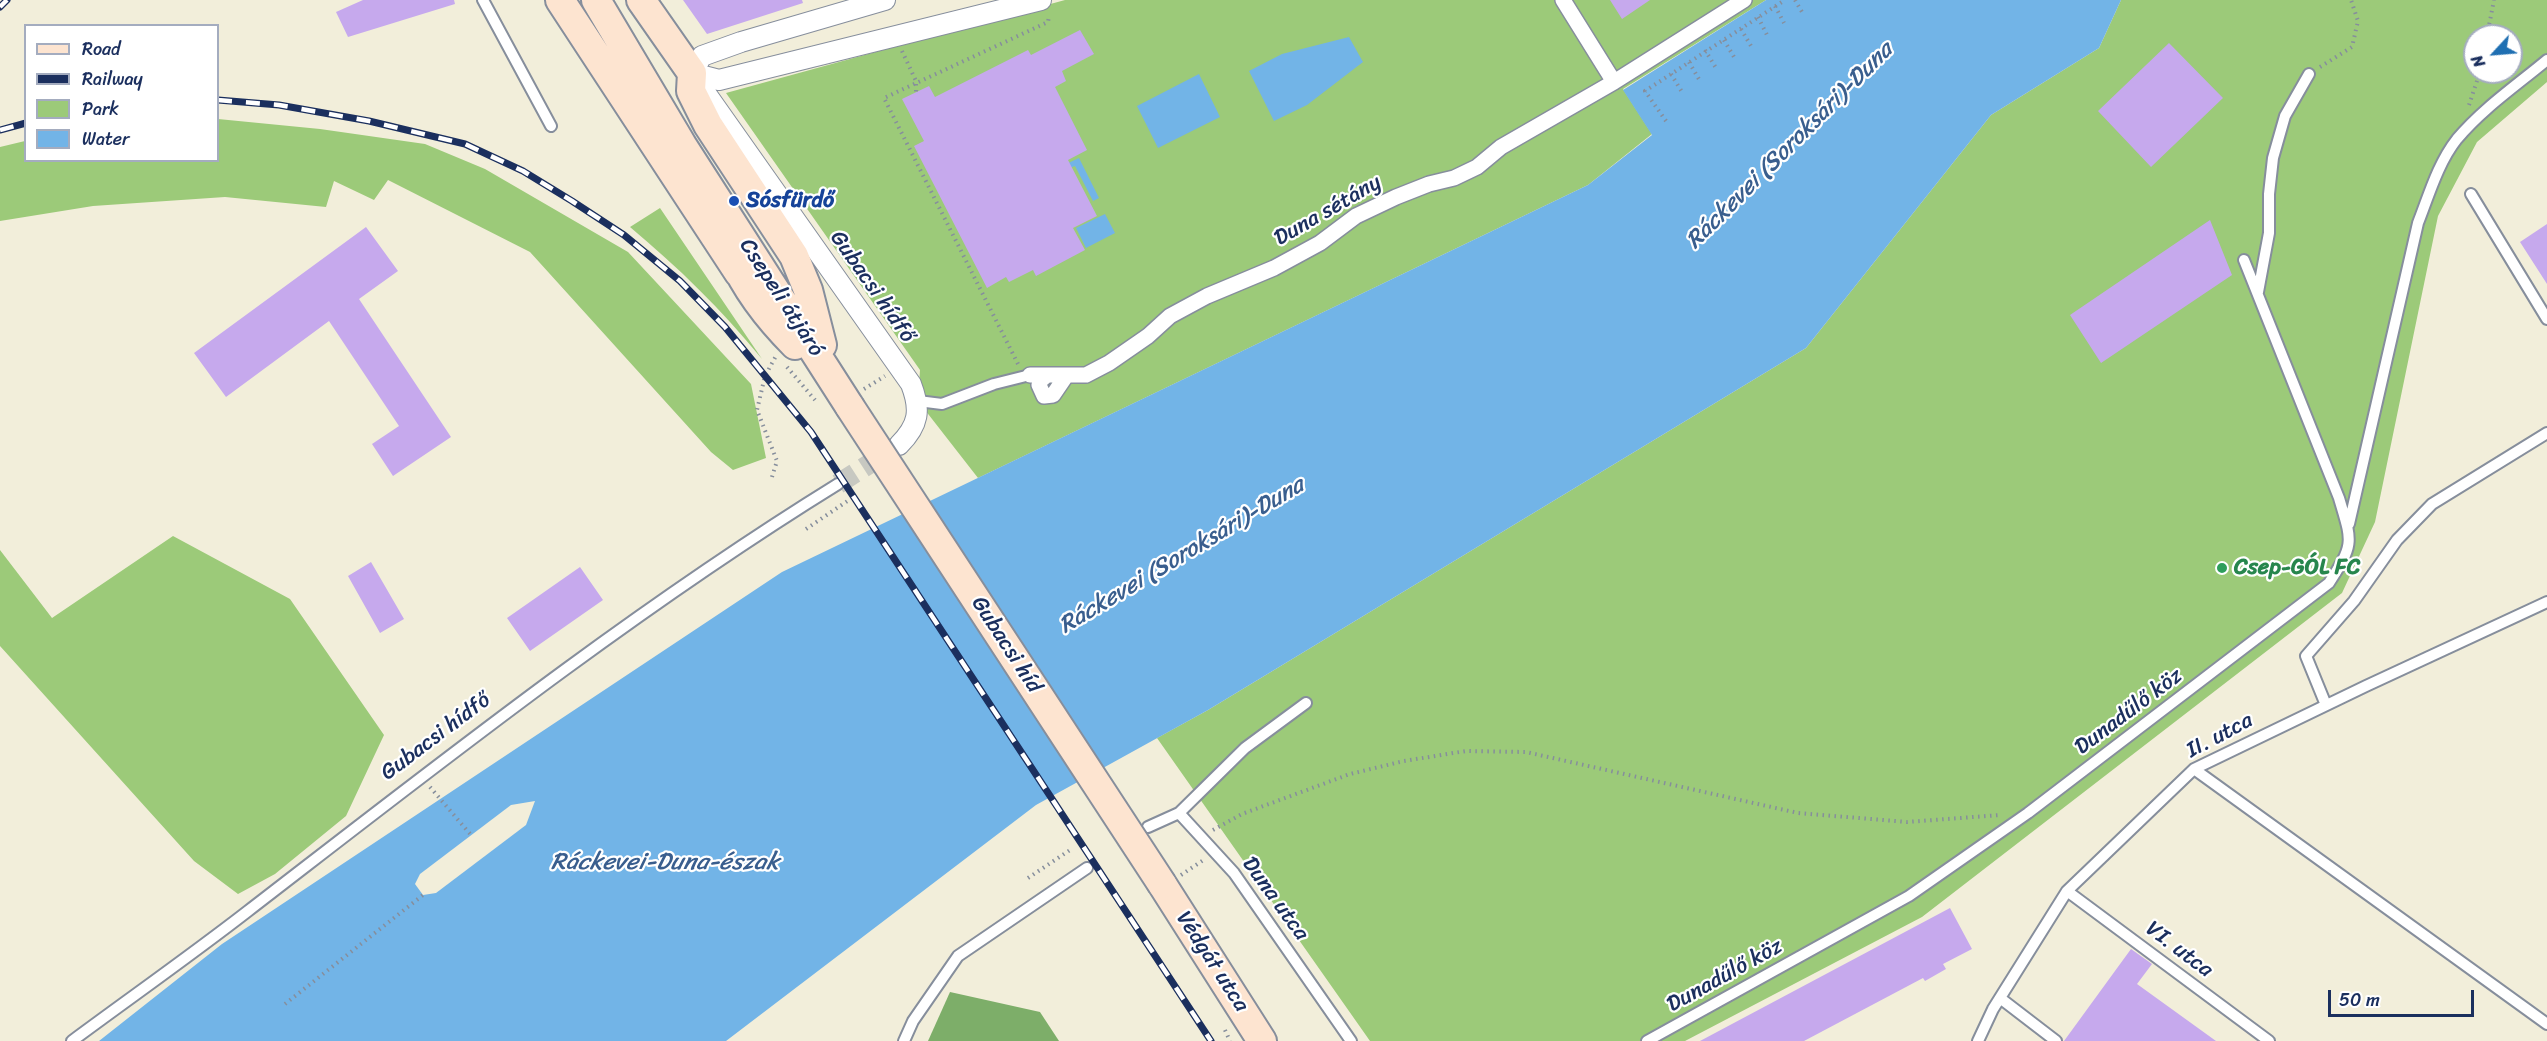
<!DOCTYPE html>
<meta charset="utf-8">
<style>
body{margin:0}
#map{position:relative;width:2547px;height:1041px;overflow:hidden;background:#f2eeda;font-family:Sriracha,sans-serif}
canvas{display:block}
.legend{position:absolute;left:24px;top:24px;width:195px;height:138px;box-sizing:border-box;background:#fff;border:2px solid #a4acbf;margin:0;padding:8px 10px;list-style:none;font-size:18px;color:#1b2f5e}
.legend li{display:flex;align-items:center;gap:12px;height:30px}
.legend b{width:30px;border:2px solid #a4acbf}
.north{position:absolute;left:2463px;top:24px;width:60px;height:60px;box-sizing:border-box;background:#fff;border:2px solid #a4acbf;border-radius:50%;rotate:244deg;font-size:16px;font-weight:700;line-height:24px;text-align:center;color:#1b2f5e}
.north::after{content:'';display:block;margin:auto;width:21px;height:27px;background:#1f6fb2;clip-path:polygon(50% 0,100% 100%,50% 72%,0 100%)}
.scale{position:absolute;left:2328px;top:990px;width:146px;height:27px;box-sizing:border-box;border:3px solid #1b2f5e;border-top:0;padding-left:8px;font-size:18px;line-height:21px;white-space:nowrap;color:#1b2f5e;-webkit-text-stroke:4px #fff;paint-order:stroke}
</style>
<div id="map">
<canvas width="2547" height="1041"></canvas>
<ul class="legend">
<li><b style="height:8px;background:#fde4d0"></b>Road</li>
<li><b style="height:8px;background:#1b2f5e"></b>Railway</li>
<li><b style="height:16px;background:#9cca79"></b>Park</li>
<li><b style="height:16px;background:#72b4e7"></b>Water</li>
</ul>
<div class="north">N</div>
<div class="scale">50 m</div>
</div>
<script>
const context = document.querySelector('canvas').getContext('2d');
context.lineJoin = 'round';
function fill(path, color) {
  context.fillStyle = color;
  context.fill(path, 'evenodd');
}
function stroke(path, color, width, dash) {
  context.strokeStyle = color;
  context.lineWidth = width;
  context.lineCap = dash ? 'butt' : 'round';
  context.setLineDash(dash || []);
  context.stroke(path);
}
function write(font, color, halo, rows, align = 'center') {
  context.font = font + ' Sriracha,sans-serif';
  context.lineWidth = 4.5;
  context.setLineDash([]);
  context.textBaseline = 'middle';
  context.strokeStyle = halo;
  context.fillStyle = color;
  for (const [text, x, y, turn = 0] of rows) {
    context.save();
    context.translate(x, y);
    context.rotate((+turn || 0) * Math.PI / 180);
    context.textAlign = isNaN(turn) ? turn : align;
    if (halo) context.strokeText(text, 0, 0);
    context.fillText(text, 0, 0);
    context.restore();
  }
}
const green = new Path2D(`
 M1065,0H1766L1623,89L1652,134L1588,185L978,478L918,401L920,370L726,93Z
 M2121,0H2547V82L2477,142L2438,216L2375,522L2342,593L1922,917L1685,1041H1370L1157,738L1208,710L1806,348L1991,115L2099,48ZM2475,36H2511V72H2475Z
 M218,119L320,129L425,144L485,169L628,252L751,384L766,458L733,470L711,452L530,252L388,180L374,200L334,181L326,207L225,197L93,206L0,221V147L25,141L26,160H218Z
 M660,208L762,359C721,309 679,268 630,227Z
 M173,536L290,599L384,735L346,816L275,874L238,894L194,861L0,646V550L52,618Z`);
const forest = new Path2D(`
 M950,992L1040,1012L1059,1041H928Z`);
const water = new Path2D(`
 M1766,0H2121L2099,48L1991,115L1806,348L1208,710L1036,805L726,1041H99L222,944L782,572L1588,185L1652,135L1623,90Z
 M1349,37L1363,62L1307,105L1274,121L1249,71L1282,54Z
 M1199,74L1220,117L1158,148L1137,106Z
 M1079,158L1099,198L1093,201L1075,166L1067,169L1064,165Z
 M1105,214L1115,233L1086,248L1076,228Z`);
const pier = new Path2D(`
 M535,801L526,825L436,893L423,895L415,884L420,874L511,805Z`);
const building = new Path2D(`
 M363,0H454L455,4L348,37L336,12Z
 M683,0H802L803,3L707,34Z
 M1610,0H1650L1622,19Z
 M1080,30L1094,54L1062,71L1066,81L1055,87L1087,150L1068,160L1097,216L1073,228L1085,250L1036,276L1033,270L1009,282L1006,277L987,288L914,146L924,141L902,99L929,86L935,97L1028,50L1031,55Z
 M2169,43L2223,98L2151,167L2098,111Z
 M2210,220L2232,275L2101,363L2070,315Z
 M2547,224V284L2520,242Z
 M366,227L398,271L359,299L451,437L393,476L372,444L399,426L329,321L226,397L194,353Z
 M371,562L404,619L380,633L348,576Z
 M580,567L603,600L530,651L507,618Z
 M1950,908L1972,949L1943,964L1946,969L1925,981L1923,978L1804,1041H1700Z
 M2131,949L2152,964L2137,984L2216,1041H2064Z`);
const minorTunnel = new Path2D(`
 M838,484L891,450`);
const path = new Path2D(`
 M1795,0L1802,12
 M1775,6L1784,23
 M1758,17L1767,35
 M1741,29L1751,46
 M2487,36L2494,0
 M1724,40L1734,57
 M1705,50L1716,68
 M902,51L916,81V92
 M1689,62L1700,81
 M2320,67L2352,47L2358,21L2351,0
 M1671,74L1682,92
 M2469,105L2480,72
 M1666,121L1645,91L1785,0
 M1018,364L884,98L1048,22L1049,16
 M787,367L815,400
 M864,389L885,376
 M772,477L777,461L757,410L765,376L776,356
 M806,529L849,500
 M430,787L471,835
 M1213,830L1242,814L1350,774L1404,761L1466,751L1526,752L1798,813L1907,822L2000,815
 M1181,875L1205,859
 M1028,878L1070,850
 M285,1004L423,895
 M1225,1030L1230,1041`);
const service = new Path2D(`
 M483,0L551,126
 M2471,194L2547,319
 M2258,292L2269,233V194L2273,158L2285,116L2309,74
 M918,401L942,404L994,384L1030,375
 M2349,524L2418,223C2429,195 2438,163 2457,139C2482,109 2517,85 2547,60
 M2326,705L2306,656L2354,601L2397,540L2432,504L2547,433
 M2194,769L2547,1024
 M1179,813L1234,873L1351,1041
 M1148,827L1179,813L1245,748L1306,703
 M2067,891L2269,1041
 M2000,998L2056,1041
 M72,1041C130,998 190,956 248,911C440,763 631,612 838,484
 M904,1041L913,1021L958,956L1087,868
 M1647,1041L1909,896L2028,813L2329,583C2355,543 2352,542 2339,498L2244,260
 M1978,1041L1993,1009L2067,891L2194,769L2366,686L2547,602`);
const pedestrian = new Path2D(`
 M1563,0L1614,82
 M1030,375H1086L1109,363L1148,336L1170,316L1207,296L1274,268L1320,243L1356,216L1396,197L1429,184L1454,178L1477,167L1501,147L1614,82L1744,0
 M1047,375L1040,381L1039,385L1044,396L1053,395L1066,376`);
const minor = new Path2D(`
 M692,73L719,80L1041,0
 M692,73L702,56L741,42L885,0
 M700,85L911,384C921,410 919,425 899,445`);
const secondary = new Path2D(`
 M560,0L739,273
 M596,0L682,145L850,407
 M641,0L692,73L691,91L708,125L794,256L808,290L822,345
 M732,257C746,289 770,320 795,345
 M1162,884L1262,1041`);
const rail = new Path2D(`
 M0,7L7,0
 M218,100L279,105L369,121L465,144L523,171L572,201L624,235L680,281L725,327L811,432L1211,1041
 M0,130L26,123`);
const secondaryBridge = new Path2D(`
 M850,407L1162,884`);
const markers = [
 [734,201,6,"#1a4fb4"],
 [2222,568,6,"#2e9e5b"]
];
const transitNames = [
 ["Sósfürdő",746,201]
];
const streetNames = [
 ["Duna sétány",1328,211,-30],
 ["Gubacsi hídfő",872,287,55],
 ["Csepeli átjáró",781,298,57],
 ["Gubacsi híd",1006,645,57],
 ["Dunadűlő köz",2129,712,-37],
 ["II. utca",2220,736,-28],
 ["Gubacsi hídfő",436,737,-37],
 ["Duna utca",1275,899,54],
 ["VI. utca",2179,950,37],
 ["Védgát utca",1212,962,57],
 ["Dunadűlő köz",1725,976,-29]
];
const leisureNames = [
 ["Csep-GÓL FC",2234,568]
];
const waterNames = [
 ["Ráckevei (Soroksári)-Duna",1790,146,-45],
 ["Ráckevei (Soroksári)-Duna",1182,556,-31],
 ["Ráckevei-Duna-észak",665,863]
];
fill(green, '#9cca79');
fill(forest, '#7dae69');
fill(water, '#72b4e7');
fill(pier, '#f2eeda');
fill(building, '#c6a9ed');
stroke(minorTunnel, '#c7c8c1', 20, [20, 10]);
stroke(service, '#868e9c', 14);
stroke(pedestrian, '#868e9c', 18);
stroke(minor, '#868e9c', 22);
stroke(secondary, '#868e9c', 32);
stroke(path, '#868e9c', 4, [1.5, 4.5]);
stroke(service, '#fff', 10);
stroke(pedestrian, '#fff', 15);
stroke(minor, '#fff', 20);
stroke(secondary, '#fde4d0', 28);
stroke(rail, '#1b2f5e', 7);
stroke(rail, '#fff', 4.5, [14]);
stroke(secondaryBridge, '#868e9c', 32, []);
stroke(secondaryBridge, '#fde4d0', 28);
for (const [x, y, r, color] of markers) {
  const dot = new Path2D();
  dot.arc(x, y, r, 0, 2 * Math.PI);
  context.fillStyle = color;
  context.fill(dot);
  stroke(dot, '#fff', 2);
}
write('bold 22px', '#164399', '#fff', transitNames, 'left');
write('22px', '#1b2f5e', '#fff', streetNames);
write('bold 22px', '#27864d', '#fff', leisureNames, 'left');
write('italic 24px', '#395e8e', '#fff', waterNames);
</script>
